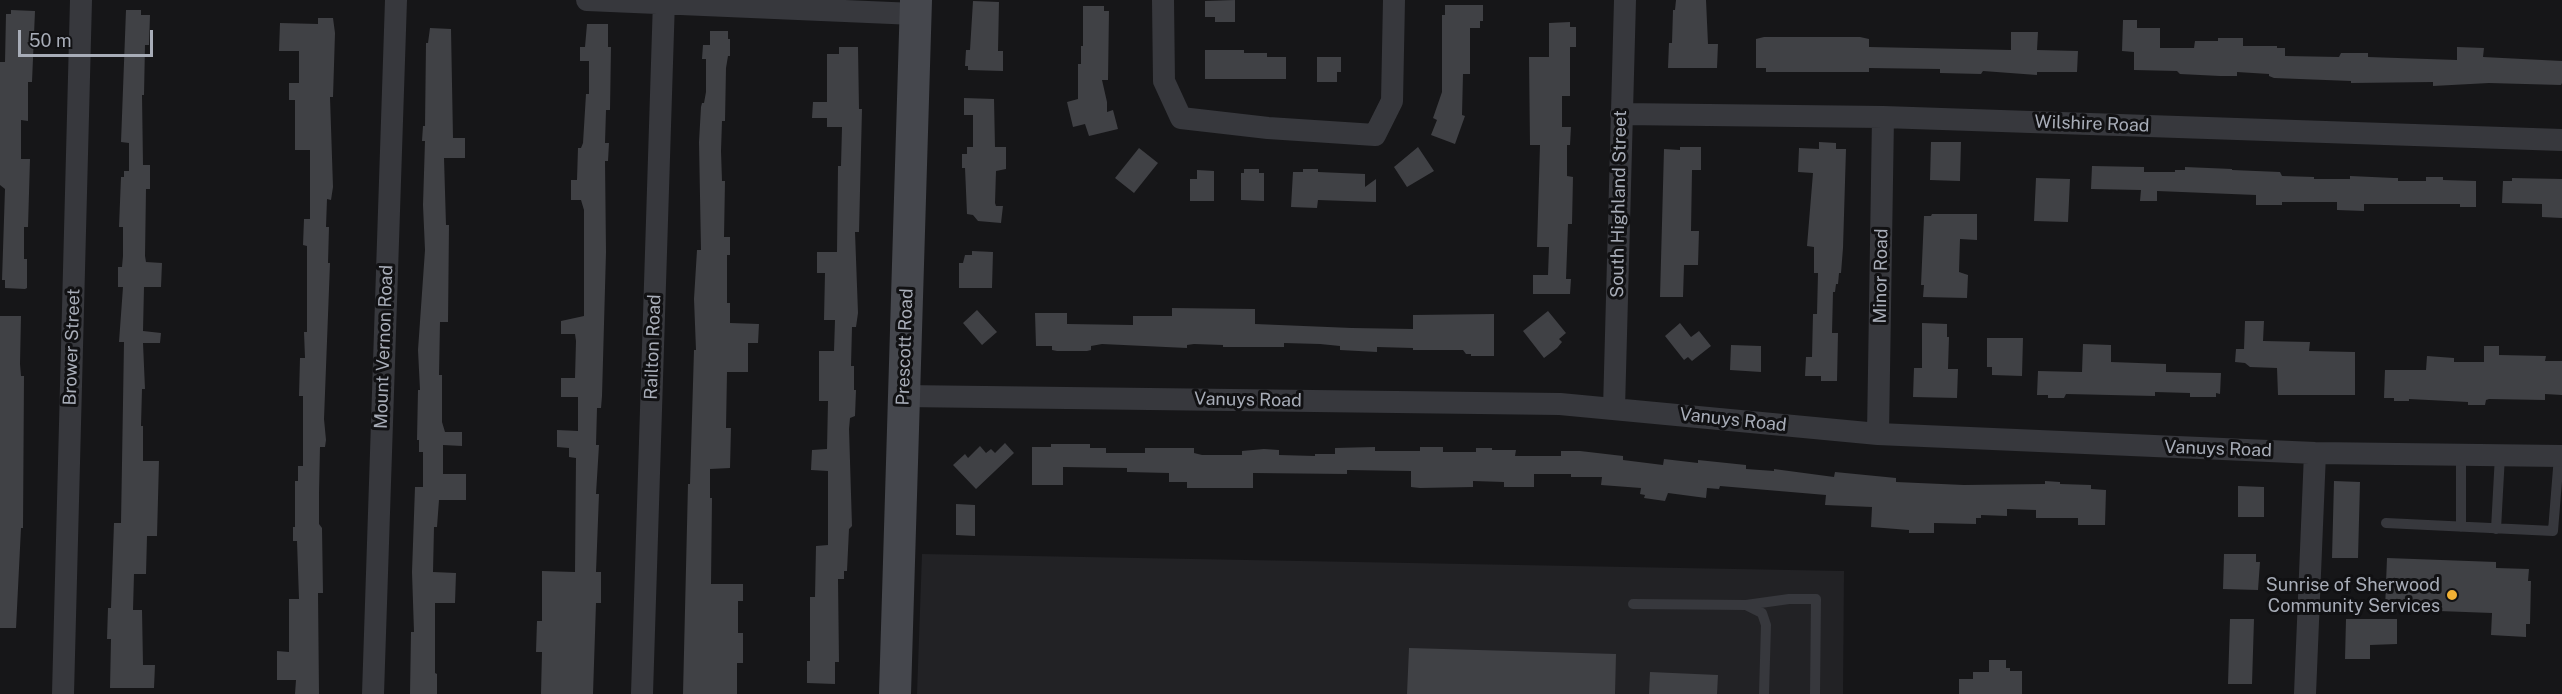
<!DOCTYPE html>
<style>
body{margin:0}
#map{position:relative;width:2562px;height:694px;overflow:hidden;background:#161618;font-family:"Public Sans",sans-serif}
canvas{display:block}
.scale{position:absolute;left:18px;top:30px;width:135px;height:27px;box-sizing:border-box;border:3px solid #a8adb8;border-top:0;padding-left:8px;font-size:18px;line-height:21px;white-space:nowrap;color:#a8adb8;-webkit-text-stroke:4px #111113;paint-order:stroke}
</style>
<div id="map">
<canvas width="2562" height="694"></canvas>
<div class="scale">50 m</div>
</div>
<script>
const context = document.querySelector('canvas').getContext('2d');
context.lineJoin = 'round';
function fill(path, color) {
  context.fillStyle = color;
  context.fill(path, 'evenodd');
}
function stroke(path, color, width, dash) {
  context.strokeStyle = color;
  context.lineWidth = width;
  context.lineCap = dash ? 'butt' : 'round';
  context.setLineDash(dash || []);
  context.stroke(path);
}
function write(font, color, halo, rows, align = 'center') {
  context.font = font + ' "Public Sans",sans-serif';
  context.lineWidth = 6;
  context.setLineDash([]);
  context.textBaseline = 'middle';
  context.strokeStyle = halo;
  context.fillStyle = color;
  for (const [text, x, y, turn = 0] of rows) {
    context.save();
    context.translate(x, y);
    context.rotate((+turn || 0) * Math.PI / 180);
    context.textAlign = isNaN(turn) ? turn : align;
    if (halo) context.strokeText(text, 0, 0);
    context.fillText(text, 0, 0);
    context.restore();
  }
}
const built = new Path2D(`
 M922,554L1844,571L1843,694H917Z`);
const building = new Path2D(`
 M1235,0V22H1215V17H1205V1Z
 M1676,0H1706L1708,44H1718L1717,68H1668L1669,43H1672L1673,10H1675Z
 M973,1L999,2L998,51H1003V71L968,70V66H965L966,50H970Z
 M1445,5H1483V21H1480V28H1470V74H1463L1462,115L1465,116L1455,144L1431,135L1437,120L1433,118L1442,92V15H1445Z
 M1083,6H1104V11H1109L1108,80H1102L1107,102V112L1113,110L1118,129L1089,136L1085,124L1073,127L1067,102L1078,99V64H1081V46H1083Z
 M11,10L35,11L32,82H28V121L21,120V159H30L28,227H24V259H27V288L25,289L5,288V280H2L5,189L0,185V62H5L6,14H11Z
 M126,10H141V15H150L149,45H145L144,95H142L143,165H150V189H146L145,256L146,262L162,263L161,287H144L143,331L161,333L160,343H143L145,389H142L141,426H143V461H159L157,536H147L146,574H134L133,610H142L143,665H155L154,688H110L111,639H107L108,608H111L114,523H121L124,342H119L123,287H118V267H122L123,256V227H119L121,177H124V171H129V143L121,142Z
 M318,18H333L335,33L333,97H330L333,187L331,200L327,199L326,227H329L328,263H330L324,419L326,440L325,447H320L319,493V524L322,528L323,593H318L319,694H295L296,680H277V651L289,652V599H299L297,541H293V527H295V481H298V466H303V396H299L300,358H305L304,332H307V246L303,245L304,219H310V150H295V100H289V83H299V51H279L280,23L318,24Z
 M2123,20H2137V28H2160V48H2194L2195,41H2218V38H2243V46H2277V48H2285V56L2339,57L2341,53H2368V57L2457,60V47L2484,48L2483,57L2562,61V83L2561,85L2489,83L2433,86V82L2351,83V81L2274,78L2269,76V74L2237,72V76H2220L2180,74L2177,71L2134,70V52L2122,51Z
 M1570,22V27H1576V47H1570V96H1562V127H1571L1570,145H1567V176L1573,177L1572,224H1568L1566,279H1571L1570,294H1533V275H1548L1549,247H1537L1540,145H1530L1529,57H1549V23Z
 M587,24H608V47H611L610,110H606L605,143H609L608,161H605L606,252L602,396L601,408H597L596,445H599L596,494H599L596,572H601V603H596L593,694H541L542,652H536L537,621H542V571L575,572L576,458L569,457V448L557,447V430L578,431V397H561V378H575L576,341L575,334H561V321L584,316V210L581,200H571V180H577L578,148H581L583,143L586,94H589V61H580V47H585Z
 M430,28L451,29L453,138H465V158H444L446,225H449L448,322H440L439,375H442V422L445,432H462V446L443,445V474H466V500H439L437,527H434L433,572L456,573L455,603H435V673L437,674V694H410L411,632H414L412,572L415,487H423V452H419V440H417L418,390H420L418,350L425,250L423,205L425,141H422L423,126H425L426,43H428Z
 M710,31H728V39H730V56H728L726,68L725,121H722L721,151L722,181H725L724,237H730V255H727V303H730V323L759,324L758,343H748V372H727L726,428H731L730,468L710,469V498H712L711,584H743V601H738V633H743V663H737V694H683L688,484H690L694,350H696L694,299L697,250H701L699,142L701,107L702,103H704L706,92V59H702L703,45H710Z
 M2011,32H2038L2037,50L2078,51L2077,72H2037V75L1983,71L1981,74L1940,73V69L1869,68V72H1766V68H1756V39L1764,37H1860L1869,39V47L2011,50Z
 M839,47H858L859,109H862L859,232H855L858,313L856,327H852L851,366H854V390H856L855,416L850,418L849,429L852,526L849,529L847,571H844V579H838L839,662H835V684L807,683V661H810V597H815L816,546L828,545V471L811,470L812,450L827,449L828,401H819V351H834L835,320H824L825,273H817V252H837L838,166H841L842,127H827V118H812L813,102H827V54H839Z
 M1205,50H1244V53H1267V57H1286V79H1205Z
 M1317,57H1341V72H1337V82H1317Z
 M964,98L994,99L995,147H1006V169L996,171L995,203L996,206H1003L1001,223L978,221L973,215L967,214L965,168H962V154H967V147H973V115H964Z
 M1819,142L1836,143V149H1846L1843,248L1841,273H1839L1838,284H1836L1835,292H1833L1832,333H1838L1837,381H1821V376H1805L1806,357H1812L1813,314H1817L1818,273H1814V247L1807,246L1813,173L1798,172L1799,148L1819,149Z
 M1931,142H1961L1960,181L1930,180Z
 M1418,147L1434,171L1407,187L1394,167Z
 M1680,147H1701V170H1692L1691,231H1699L1698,265H1684L1683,297H1660L1664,149L1680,150Z
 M1139,148L1158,163L1134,193L1115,178Z
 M2092,166L2144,167V172H2175V170H2185V167L2232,169V170L2280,172L2282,176L2314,177V179H2350V176L2394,178H2398V181H2426V177H2443V180L2476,181V207H2460V204H2364V211L2337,210V202H2282V205H2256V195L2157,191V201H2140L2141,190L2091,189Z
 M1244,169H1259V173H1264V201L1241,200V173H1244Z
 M1303,169H1318V172L1365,174V187L1376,179V202L1318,200L1317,208L1291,207L1293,172H1303Z
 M1197,170L1214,171V201H1190V179H1197Z
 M2036,178L2070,179L2068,222L2034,221Z
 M2512,178L2562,179V218L2542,217V204L2502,203L2503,181H2512Z
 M1932,214H1977V240L1960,239L1959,272L1968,275L1967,298L1923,297L1924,285H1921L1924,216H1931Z
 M972,251L993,252L992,288H959V263H963L965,255H972Z
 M1172,308L1255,309V324L1352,328L1413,329V315L1494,314V356H1471V354H1466L1463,350H1413V348L1377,347V352L1340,350V346L1320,344L1284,343V347H1223V345L1194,344L1187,345V348L1102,344L1091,346V350L1087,351H1057L1052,350V346H1036L1035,313H1067V324L1133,325V316H1172Z
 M977,310L997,332L982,345L963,323Z
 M1548,311L1566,333L1559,339L1562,342L1557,348L1544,358L1523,331Z
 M0,316H21L20,364L21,376H24L23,528H21L16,628H0Z
 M2245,321H2264L2263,341L2310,342L2309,351L2355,352V395H2278L2277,368L2250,367L2245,363L2235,362L2236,349H2244Z
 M1680,323L1691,337L1699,331L1711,346L1692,361L1688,357L1684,360L1665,336Z
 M1922,323L1947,324V337H1949L1948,369H1958L1957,398L1913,397L1914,368H1922Z
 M1987,338H2023L2022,376L1992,375V367H1987Z
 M2083,344L2111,345V362L2166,364V372L2221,373L2220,394L2216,393V397H2190V393L2155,392V396L2066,394L2064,398H2048V395H2037L2038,371L2082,372Z
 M1731,345L1761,346V372L1730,370Z
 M2484,346H2499V355L2546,356L2545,361H2562V395L2545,394V400L2489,399L2486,400L2485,405H2468V402L2409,399V401H2394V398H2384L2385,370H2426L2427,356L2454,358V362H2484Z
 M1005,443L1014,453L976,489L953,465L965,454L968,458L980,446L986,453L991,449L995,453Z
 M1051,444H1090V448H1106V453H1145V448H1194V453L1202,455H1242V451L1264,449L1279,450V455L1315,456V454H1335V448L1375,447V451H1420V447H1443V452H1476V448H1492V450H1516L1515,456H1561V451H1580L1623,456V460L1663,465L1664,459L1698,463V460L1746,465V469L1774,471V469L1834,477L1835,472L1896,478V482L1964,485L2045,484V481L2060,482V484L2091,485V489L2106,490L2105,525H2078V518H2036V510L2007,509V516L1981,515V518H1976V524L1934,523V533H1909V530L1871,527L1872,507L1825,505L1826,495L1720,486L1719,489L1707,488L1706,498L1668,493L1665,501L1644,498L1645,495L1640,494L1641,488L1601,485L1602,477H1571V474H1534V487H1504V482L1473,481V487L1420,488L1411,487V471L1347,470V474L1253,473V488H1187V482H1169V473L1127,472V468L1063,467V485H1032V447H1051Z
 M2334,481L2360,482L2358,558H2332Z
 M2238,486L2264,487V517H2238Z
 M956,504L975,505V536L956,535Z
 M2224,554H2256V562H2260L2258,590L2223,589Z
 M2387,558L2496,562V568L2529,569L2528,581H2531L2530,624H2526V637L2491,635L2492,613L2385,609Z
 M2230,619H2254L2252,684H2228Z
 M2346,619H2397V644L2370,645V659H2345Z
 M1409,648L1616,654L1615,694H1407Z
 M1989,660H2006V668H2010V671H2022V694H1959V679H1973V672H1989Z
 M1650,672L1718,675L1717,694H1649Z`);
const lane = new Path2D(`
 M2461,455V527
 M2386,523L2553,531L2559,456
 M2496,529L2500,455
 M1633,604L1746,605L1762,613L1766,625L1764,694
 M1746,605L1789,599H1816L1815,694`);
const street = new Path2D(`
 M587,0L915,14
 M1163,0L1164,81L1181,118L1268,128L1375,135L1392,101L1394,0
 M1621,114L1883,117L2562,140
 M903,396L1560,404L1878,434L2315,453L2562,456
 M1614,409L1625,0
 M1878,434L1883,117
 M63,694L81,0
 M373,694L396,0
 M642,694L664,0
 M2305,694L2315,453`);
const secondary = new Path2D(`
 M895,694L916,0`);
const markers = [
 [2452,595,6,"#f2b134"]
];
const streetNames = [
 ["Wilshire Road",2092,124,2],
 ["South Highland Street",1619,204,-89],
 ["Minor Road",1881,276,-89],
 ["Brower Street",72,347,-88],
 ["Mount Vernon Road",384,347,-88],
 ["Railton Road",653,347,-88],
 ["Prescott Road",905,347,-88],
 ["Vanuys Road",1248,400,1],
 ["Vanuys Road",1733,420,6],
 ["Vanuys Road",2218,449,2]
];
const poiNames = [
 ["Sunrise of Sherwood",2440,585],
 ["Community Services",2440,606]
];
fill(built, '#222225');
fill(building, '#404145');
stroke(lane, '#37383d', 10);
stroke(street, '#37383d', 22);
stroke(secondary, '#45474d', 32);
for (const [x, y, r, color] of markers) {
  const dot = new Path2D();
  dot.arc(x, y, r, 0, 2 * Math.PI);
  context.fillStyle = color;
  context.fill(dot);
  stroke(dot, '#111113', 2);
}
write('18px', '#a8adb8', '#111113', streetNames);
write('18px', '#a8adb8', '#111113', poiNames, 'right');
</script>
